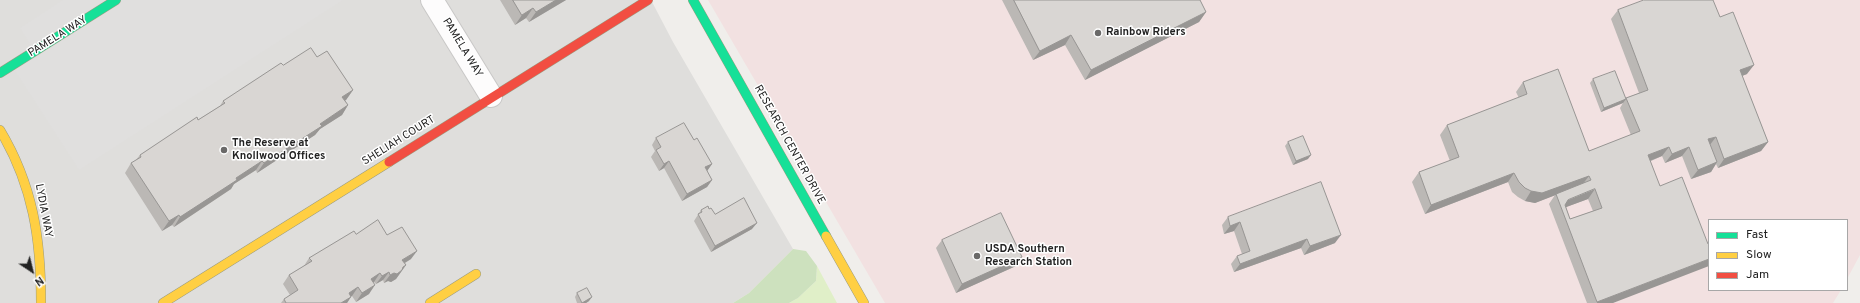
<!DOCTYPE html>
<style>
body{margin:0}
#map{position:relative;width:1860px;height:303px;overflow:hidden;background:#f0eeeb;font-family:Overpass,sans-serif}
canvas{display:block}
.legend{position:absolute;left:1708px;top:219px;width:140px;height:72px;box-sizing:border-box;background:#fff;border:1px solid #a7a7a7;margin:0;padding:5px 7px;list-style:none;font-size:12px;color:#222}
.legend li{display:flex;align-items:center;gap:8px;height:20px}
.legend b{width:20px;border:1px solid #a7a7a7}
.north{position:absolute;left:12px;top:251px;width:40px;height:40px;-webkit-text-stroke:3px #fff;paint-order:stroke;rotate:145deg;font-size:11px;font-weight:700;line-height:16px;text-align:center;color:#222}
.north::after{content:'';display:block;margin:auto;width:14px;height:18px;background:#222;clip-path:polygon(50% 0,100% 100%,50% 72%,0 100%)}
</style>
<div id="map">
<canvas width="1860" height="303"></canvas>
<ul class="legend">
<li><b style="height:5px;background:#16e098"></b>Fast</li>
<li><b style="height:5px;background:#ffcf43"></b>Slow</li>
<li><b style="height:5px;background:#f24e42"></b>Jam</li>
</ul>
<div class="north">N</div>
</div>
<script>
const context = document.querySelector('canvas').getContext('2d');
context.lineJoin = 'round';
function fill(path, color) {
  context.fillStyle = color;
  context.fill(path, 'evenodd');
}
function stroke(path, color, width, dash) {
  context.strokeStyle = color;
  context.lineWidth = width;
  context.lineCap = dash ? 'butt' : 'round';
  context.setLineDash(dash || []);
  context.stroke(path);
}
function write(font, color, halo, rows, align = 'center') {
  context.font = font + ' Overpass,sans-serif';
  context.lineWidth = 3;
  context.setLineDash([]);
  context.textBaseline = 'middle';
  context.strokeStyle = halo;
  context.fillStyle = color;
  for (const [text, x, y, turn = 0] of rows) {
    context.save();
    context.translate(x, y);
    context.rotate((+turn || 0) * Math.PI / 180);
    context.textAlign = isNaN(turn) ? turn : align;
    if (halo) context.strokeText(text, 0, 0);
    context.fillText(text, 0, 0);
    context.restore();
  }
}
const residential = new Path2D(`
 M0,0H651L673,42L793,249L749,293L733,303H0Z`);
const commercial = new Path2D(`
 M708,0H1860V255L1847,279V220H1709V290H1841L1833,303H885Z`);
const grass = new Path2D(`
 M817,266L837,303H789L798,298L816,281Z`);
const forest = new Path2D(`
 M793,249L806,251L817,266L816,281L798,298L789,303H733L749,293Z`);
const parking = new Path2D(`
 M63,0H343L79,170L8,60L31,46L20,28Z`);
const street = new Path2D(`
 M432,0L491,96`);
const fast = new Path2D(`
 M693,0L826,236
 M0,73L116,0`);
const slow = new Path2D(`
 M0,130C33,185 41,239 41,303
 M826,236L864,303
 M163,303L389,162
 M430,303L476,274`);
const jam = new Path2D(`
 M389,162L648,0`);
const wall = new Path2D(`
 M500,0H566L529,22L526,18L515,25Z
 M1002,0H1200L1206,12L1199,22L1085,80L1065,45L1033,60Z
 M1618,10L1720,17L1747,74L1742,76L1768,142L1761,151L1718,168L1716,164L1711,172L1691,179L1682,156L1665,163L1662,156L1651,161L1613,303H1587L1549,204L1555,195L1535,203L1525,201L1518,197L1512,192L1508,182L1425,214L1412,182L1419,172L1450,161L1440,135L1447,125L1519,98L1516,92L1523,82L1589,151L1631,135L1620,108L1623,103L1601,112L1590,83L1593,79L1626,99V98L1639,93L1611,19ZM1588,199L1593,211L1570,219L1566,207Z
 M317,57L353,90L346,100H345L348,105L342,115L320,129L315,135L257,173L256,170L234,184L231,189L174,227L172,225L162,231L125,173L131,163L135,161L140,155L198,120L220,106L223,101L283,65Z
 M656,138L694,140L712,164L707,171L712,180L707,187L682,201L664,168L659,171L651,157L655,151L652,145Z
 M1288,142L1308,159L1293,165L1285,146Z
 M709,209L715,214L752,229L711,252L694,221L701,210Z
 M1228,217L1335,243L1304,255L1301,248L1234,272L1231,264L1237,256L1242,254L1234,231L1224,234L1222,225Z
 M356,234L387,235L411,259L405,263L406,265L396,279L391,282L388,281L384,283L383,280L376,284L374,282H373L369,294L356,302L352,296H351L347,303H281L284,299L290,295L283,284L289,275L304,266L309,258Z
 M942,240L1016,266L956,293L936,248Z
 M577,293L589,301L586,303H577L575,297Z`);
const shadedWall = new Path2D(`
 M556,0H566L529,22L536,12Z
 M533,8L526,18L515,25L522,15Z
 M1206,12L1199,22L1085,80L1091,70Z
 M1071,35L1065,45L1033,60L1040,51Z
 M1754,65L1747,74L1734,79L1740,70Z
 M353,90L346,100L336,106L342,97Z
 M1626,99L1623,103L1601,112L1604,108Z
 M348,105L342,115L320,129L315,135L257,173L264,163L320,124Z
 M1716,137L1709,146L1708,139Z
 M1768,142L1761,151L1718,168L1724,159Z
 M1669,147L1662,156L1642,164L1648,155Z
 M1689,147L1682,156L1665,163L1672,154Z
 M1311,155L1308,159L1293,165L1296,161Z
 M262,161L256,170L234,184L231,189L174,227L180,217L236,178Z
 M669,161L664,168L659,171L664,164Z
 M1717,162L1711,172L1691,179L1698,170Z
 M712,164L707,171L705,167Z
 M1514,173L1508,182L1425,214L1431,205Z
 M1589,176L1582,185L1535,203L1525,201L1531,191Z
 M712,180L707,187L682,201L687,194Z
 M1595,189L1588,199L1561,209L1568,200Z
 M179,215L172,225L162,231L169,221Z
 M1240,222L1234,231L1224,234L1230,226Z
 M757,223L752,229L711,252L715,246Z
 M1341,235L1335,243L1304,255L1310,246Z
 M1307,239L1301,248L1234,272L1240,264Z
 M417,251L411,259L396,268L402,260Z
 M1022,257L1016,266L956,293L962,284Z
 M1709,259V266L1613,303H1597V302Z
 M406,265L396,279L391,282L388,281L384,283L390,275Z
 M389,272L383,280L376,284L382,276Z
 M380,273L374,282L365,287L371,279Z
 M375,285L369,294L356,302L362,293Z
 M358,287L352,296L343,301L349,293Z
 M351,297L347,303H341Z
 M592,297L589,301L586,303H581Z`);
const building = new Path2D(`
 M513,0H556L536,12L533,8L522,15Z
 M1014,0H1200L1206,12L1091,70L1071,35L1040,51Z
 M1644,0H1713L1720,17L1733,12L1754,65L1740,70L1768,142L1724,159L1716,137L1708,139L1717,162L1698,170L1689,147L1672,154L1669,147L1648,155L1660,186L1682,177L1708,244L1709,243V259L1597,302L1556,194L1591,180L1589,176L1542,193L1531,191L1525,188L1519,182L1514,173L1431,205L1419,172L1459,157L1447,125L1527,94L1523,82L1558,69L1589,151L1640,131L1626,98L1648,90L1618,10ZM1595,189L1602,208L1570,219L1565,205L1568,200Z
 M311,48L317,57L327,51L353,90L342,97L348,105L320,124L322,126L264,163L262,161L236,178L237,180L180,217L179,215L169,221L131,163L141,157L140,155L197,117L198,120L225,103L223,101L281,63L283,65Z
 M1615,71L1626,99L1604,108L1593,79Z
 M684,123L694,140L697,138L712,164L705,167L712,180L687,194L669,161L664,164L656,150L661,147L656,138Z
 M1303,136L1311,155L1296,161L1288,142Z
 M1321,182L1341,235L1310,246L1307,239L1240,264L1237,256L1250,251L1240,222L1230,226L1228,217Z
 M744,198L757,223L715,246L698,214L702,212L701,210L708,206L709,209L711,208L715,214Z
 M1001,213L1022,257L962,284L942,240Z
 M378,220L387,235L402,227L417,251L402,260L406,265L403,267L402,270L397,274L394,273L390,275L389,272L382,276L380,273L371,279L375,285L362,293L358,287L349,293L351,297L341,303H286L284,299L298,290L289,275L312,261L309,258L354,231L356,234Z
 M587,288L592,297L582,303L577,293Z`);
const markers = [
 [1098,33,4,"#6a6968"],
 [224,150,4,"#6a6968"],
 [977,256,4,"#6a6968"]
];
const poiNames = [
 ["Rainbow Riders",1106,33],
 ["The Reserve at",232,144],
 ["Knollwood Offices",232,157],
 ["USDA Southern",985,250],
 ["Research Station",985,263]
];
const streetNames = [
 ["PAMELA WAY",58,37,-32],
 ["PAMELA WAY",462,48,59],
 ["SHELIAH COURT",399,141,-32],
 ["RESEARCH CENTER DRIVE",789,145,61],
 ["LYDIA WAY",43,211,79]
];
fill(residential, '#dfdedc');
fill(commercial, '#f2e1e1');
fill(grass, '#e0efc8');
fill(forest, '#cde1be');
fill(parking, '#e0dfde');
stroke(street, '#c9c8c7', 24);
stroke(fast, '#9b9c81', 10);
stroke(slow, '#9b9c81', 10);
stroke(jam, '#9b9c81', 10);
stroke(street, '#fdfcfc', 22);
stroke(fast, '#16e098', 9);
stroke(slow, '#ffcf43', 9);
stroke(jam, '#f24e42', 9);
fill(wall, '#bbb8b5');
fill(shadedWall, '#989694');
fill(building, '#d9d6d3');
stroke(building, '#989694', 1);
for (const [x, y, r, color] of markers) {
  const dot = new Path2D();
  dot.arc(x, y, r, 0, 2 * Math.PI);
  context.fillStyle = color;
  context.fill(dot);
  stroke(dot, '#fff', 1.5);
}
write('bold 11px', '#222', '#fff', poiNames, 'left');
write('11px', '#222', '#fff', streetNames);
</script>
